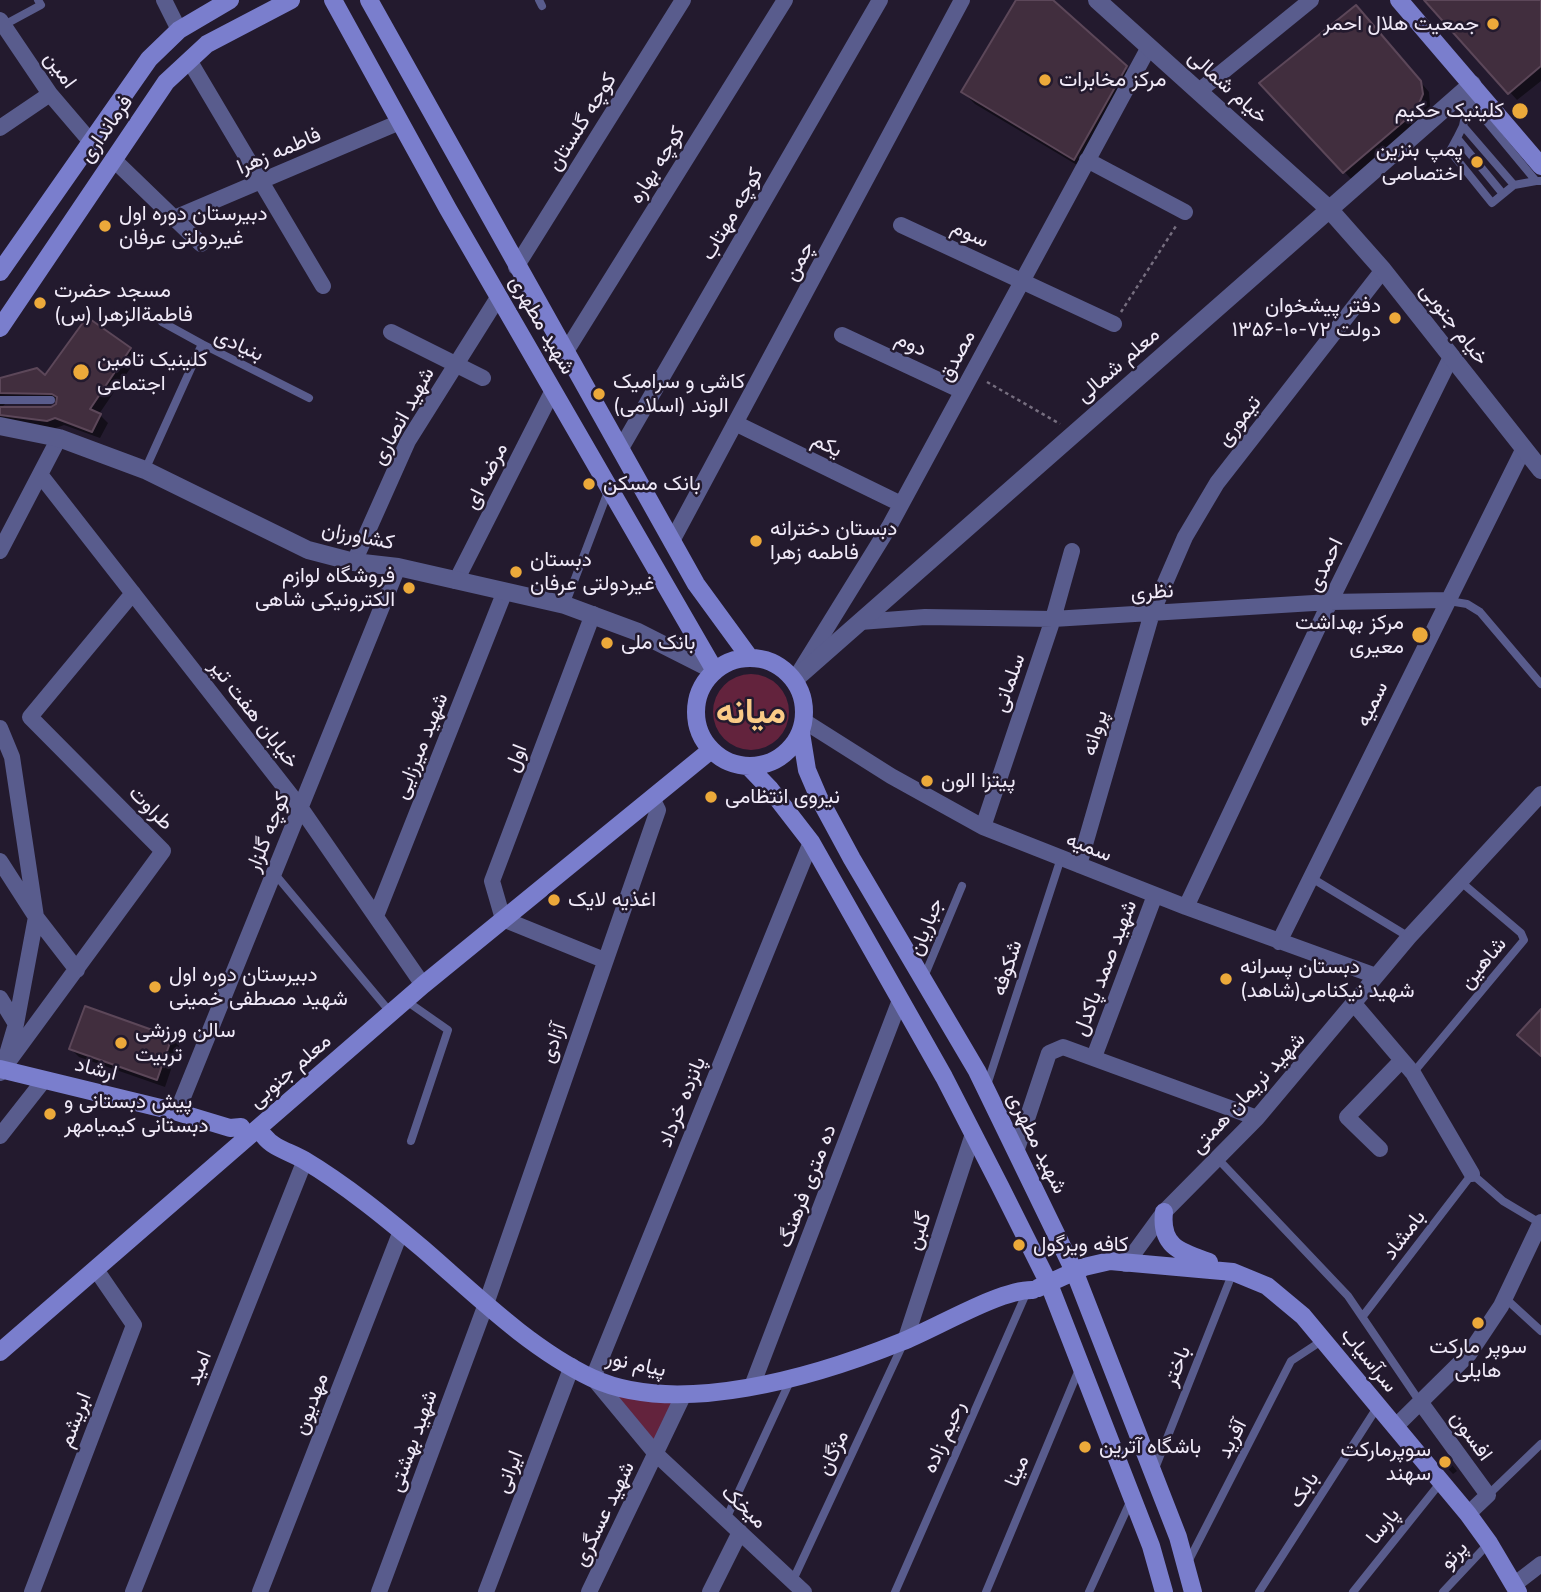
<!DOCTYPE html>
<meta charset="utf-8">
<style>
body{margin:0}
canvas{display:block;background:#231a2e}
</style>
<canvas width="1541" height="1592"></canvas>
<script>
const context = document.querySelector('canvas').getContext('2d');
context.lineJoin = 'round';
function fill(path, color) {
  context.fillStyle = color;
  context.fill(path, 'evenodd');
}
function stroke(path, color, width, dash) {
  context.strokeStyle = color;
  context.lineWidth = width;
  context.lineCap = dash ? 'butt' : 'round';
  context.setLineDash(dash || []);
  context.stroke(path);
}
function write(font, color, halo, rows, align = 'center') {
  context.font = font + ' Mulish,Vazirmatn,sans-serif';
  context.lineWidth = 5;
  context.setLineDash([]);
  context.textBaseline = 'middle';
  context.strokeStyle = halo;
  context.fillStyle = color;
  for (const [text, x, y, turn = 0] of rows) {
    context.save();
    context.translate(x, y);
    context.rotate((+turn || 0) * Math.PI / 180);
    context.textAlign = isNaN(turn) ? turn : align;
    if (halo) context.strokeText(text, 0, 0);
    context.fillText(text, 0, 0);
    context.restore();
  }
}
const green = new Path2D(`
 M713 712a38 38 0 1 1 76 0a38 38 0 1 1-76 0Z
 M607,1387L675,1401L654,1444Z`);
const shadow = new Path2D(`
 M1018,0H1050L1138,80L1087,171L975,104L963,92Z
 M1427,0H1541V81L1517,100Z
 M1364,15L1429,92L1430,106L1423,119L1352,180L1261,83Z
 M130,350L138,357L99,414L108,423L100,438L64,425L56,428L0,423V380L46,378ZM8,401H60L52,408H1Z
 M171,1038L179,1046L165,1087L79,1057L71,1049Z
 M1443,1454L1457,1471L1453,1474L1438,1458Z`);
const building = new Path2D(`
 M1016,0H1053L1127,66L1074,160L961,92Z
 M1424,0H1541V66L1508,94Z
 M1356,5L1421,81L1423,94L1416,111L1343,173L1259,83Z
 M87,317L131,348L90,409L101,414L92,432L55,418L47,421L0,415V407H51L56,404L57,397L52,394L0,393V378L37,368L45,375Z
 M85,1006L172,1037L157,1080L69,1049Z
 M1541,1009V1056L1517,1035Z`);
const path = new Path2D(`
 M1121,312L1176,226
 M987,382L1060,424`);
const service = new Path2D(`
 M539,0L542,6
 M4,25L41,5L38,0
 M1470,90L1463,126L1457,138L1503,194L1514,185
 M1468,99L1536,181H1541
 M1463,126L1514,185L1536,181
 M1457,138L1450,151L1492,203L1503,194
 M162,322L202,344
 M0,400H51
 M145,470L202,344L309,398
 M1449,601L1467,604L1480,612L1541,684
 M565,605L609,489
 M274,873L391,1013
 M1310,877L1409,937
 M924,977L962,886
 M405,1000L448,1030L411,1141
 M1413,1073L1524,940L1521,933L1461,882
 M987,1085L1061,858
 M1217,1158L1348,1296L1420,1402
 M1505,1298L1541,1331
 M1363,1316L1472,1174L1503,1201L1540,1223
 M1154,1471L1233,1272
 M1488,1495L1541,1444
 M726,1519L791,1379
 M1187,1564L1291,1361L1323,1340
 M793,1580L903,1344
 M895,1592L1025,1296
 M986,1592L1080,1367
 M1089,1592L1131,1500
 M1259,1592L1378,1406
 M1353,1592L1441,1482
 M1443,1592L1489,1543`);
const minor = new Path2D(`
 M164,0L179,30
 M0,20L50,94L91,142
 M189,60L323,286
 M1199,91L1311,0
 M0,128L50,94
 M113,159L201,244
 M1087,160L1185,212
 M174,218L400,122
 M901,225L1114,324
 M516,267L683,0
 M391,332L483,378
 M842,335L962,391
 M565,353L785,0
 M735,423L901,504
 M620,450L880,0
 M42,477L300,807L423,985
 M672,541L962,0
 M0,551L59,438
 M354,562L408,441L499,296
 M456,581L553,390
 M593,614L492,881L503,919L604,960
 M860,622L925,617L1053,619L1330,602L1446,600
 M800,671L889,527L1149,47
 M804,721L891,776L983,827L1186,907L1376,976
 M0,728L12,757L36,917L16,1024L5,1061
 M983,827L1053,619L1072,551
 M0,861L36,917L77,970
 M1079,865L1152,613L1185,537L1217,483L1383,270
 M1186,907L1330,602L1451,357
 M376,916L505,591
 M1279,942L1524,448
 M0,998L16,1024
 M1355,1005L1413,1073L1472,1174
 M1094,1057L1155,895
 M0,1073L163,851L30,717L133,593
 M177,1112L398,567
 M0,1136L44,1080
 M1380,1149L1347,1117L1402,1060
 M1016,1152L1049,1053L1063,1047L1257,1118
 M1126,1264L1164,1212L1257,1118L1409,937L1541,794
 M905,1341L973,1134
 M752,1386L900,1000
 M1421,1403L1488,1495L1468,1514
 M1395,1427L1469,1354L1501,1306L1541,1222
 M1515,1584L1541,1564
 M32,1592L134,1325L97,1271
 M133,1592L305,1160
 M260,1592L401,1231
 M379,1592L486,1304L658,810L652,798
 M486,1592L572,1366
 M589,1592L683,1396
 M710,1592L740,1532
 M804,1592L656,1454L593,1378L811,842`);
const tertiary = new Path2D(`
 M1097,0L1329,209L1383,270L1541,470
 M0,426L59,438L145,470L308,550L354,562L398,567L565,605L638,632L715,671
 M794,680L1472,84`);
const secondary = new Path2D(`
 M333,0L448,209L715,671
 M369,0L696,584L750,658
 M1399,0L1541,166
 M0,272L149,59L179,30L230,0
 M0,328L166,82L207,44L291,0
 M696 712a54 54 0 1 1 108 0a54 54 0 1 1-108 0Z
 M801,733L807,770L819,798L852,859L977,1071L1075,1273L1178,1537L1193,1592
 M748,766L770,789L811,842L944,1077L1000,1186L1049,1284L1151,1546L1164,1592
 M0,1069L177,1112L230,1128L241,1127
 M264,1136C274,1149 291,1152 304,1160C346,1185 386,1218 423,1249C475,1294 529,1348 592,1378C678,1418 817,1376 901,1342C935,1329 1000,1289 1033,1290
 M1164,1212C1160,1247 1181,1252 1209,1262
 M1038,1288L1084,1267L1110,1261L1233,1272L1267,1286L1303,1316L1468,1514L1489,1543L1518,1592
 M0,1352L423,985L711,750`);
const markers = [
 [1493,24,7,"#eca93a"],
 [1045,80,7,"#eca93a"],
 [1520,111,9,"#eca93a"],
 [1477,162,7,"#eca93a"],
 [105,226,7,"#eca93a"],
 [40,303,7,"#eca93a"],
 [1395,318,7,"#eca93a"],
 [81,372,9,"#eca93a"],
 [599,394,7,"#eca93a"],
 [589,484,7,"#eca93a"],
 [756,541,7,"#eca93a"],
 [516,572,7,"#eca93a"],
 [409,588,7,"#eca93a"],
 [1420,635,9,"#eca93a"],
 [607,643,7,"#eca93a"],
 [927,781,7,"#eca93a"],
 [711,797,7,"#eca93a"],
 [554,900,7,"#eca93a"],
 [1226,979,7,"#eca93a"],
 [155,987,7,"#eca93a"],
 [121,1043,7,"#eca93a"],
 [50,1114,7,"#eca93a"],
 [1019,1245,7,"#eca93a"],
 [1478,1323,7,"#eca93a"],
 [1085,1447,7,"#eca93a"],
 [1445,1462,7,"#eca93a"]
];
const poiNames = [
 ["جمعیت هلال احمر",1479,24,"right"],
 ["مرکز مخابرات",1059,80],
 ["کلینیک حکیم",1504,111,"right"],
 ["پمپ بنزین",1463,150,"right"],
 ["اختصاصی",1463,174,"right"],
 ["دبیرستان دوره اول",119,214],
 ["غیردولتی عرفان",119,238],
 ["مسجد حضرت",54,291],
 ["فاطمةالزهرا (س)",54,315],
 ["دفتر پیشخوان",1381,306,"right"],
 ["دولت ۷۲-۱۰-۱۳۵۶",1381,330,"right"],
 ["کلینیک تامین",97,360],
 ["اجتماعی",97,384],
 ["کاشی و سرامیک",613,382],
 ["الوند (اسلامی)",613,406],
 ["بانک مسکن",603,484],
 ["دبستان دخترانه",770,529],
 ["فاطمه زهرا",770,553],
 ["دبستان",530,560],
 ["غیردولتی عرفان",530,584],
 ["فروشگاه لوازم",395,576,"right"],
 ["الکترونیکی شاهی",395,600,"right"],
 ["مرکز بهداشت",1404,623,"right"],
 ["معیری",1404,647,"right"],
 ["بانک ملی",621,643],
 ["پیتزا الون",941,781],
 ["نیروی انتظامی",725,797],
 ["اغذیه لایک",568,900],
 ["دبستان پسرانه",1240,967],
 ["شهید نیکنامی(شاهد)",1240,991],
 ["دبیرستان دوره اول",169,975],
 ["شهید مصطفی خمینی",169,999],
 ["سالن ورزشی",135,1031],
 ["تربیت",135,1055],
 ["پیش دبستانی و",64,1102],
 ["دبستانی کیمیامهر",64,1126],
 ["کافه ویرگول",1033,1245],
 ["سوپر مارکت",1478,1347,"center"],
 ["هایلی",1478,1371,"center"],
 ["باشگاه آترین",1099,1447],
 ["سوپرمارکت",1431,1450,"right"],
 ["سهند",1431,1474,"right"]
];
const streetNames = [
 ["امین",60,70,54],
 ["خیام شمالی",1228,87,42],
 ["کوچه گلستان",582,122,-58],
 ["فرمانداری",106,129,-55],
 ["فاطمه زهرا",279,151,-23],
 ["کوچه بهاره",657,165,-58],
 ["کوچه مهتاب",732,214,-60],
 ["سوم",970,234,25],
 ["چمن",799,261,-62],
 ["خیام جنوبی",1454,324,52],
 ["شهید مطهری",542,325,60],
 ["دوم",911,344,25],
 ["بنیادی",239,345,24],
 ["مصدق",957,356,-62],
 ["معلم شمالی",1118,365,-41],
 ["شهید انصاری",403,416,-61],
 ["تیموری",1239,421,-52],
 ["یکم",827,445,26],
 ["مرضه ای",486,476,-63],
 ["کشاورزان",358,536,11],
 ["احمدی",1325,565,-64],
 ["نظری",1152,592,-4],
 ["سلمانی",1009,683,-71],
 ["سميه",1372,704,-64],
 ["خیابان هفت تیر",254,714,52],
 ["پروانه",1095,733,-74],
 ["شهید میرزایی",421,746,-68],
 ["اول",516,758,-69],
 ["طراوت",151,808,45],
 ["کوچه گلزار",268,832,-68],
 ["سمیه",1089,847,21],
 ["جباریان",926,927,-68],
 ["شاهین",1483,963,-50],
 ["شکوفه",1007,968,-72],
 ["شهید صمد پاکدل",1105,968,-69],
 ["آزادی",553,1043,-71],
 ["ارشاد",96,1069,14],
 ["معلم جنوبی",290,1071,-41],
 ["شهید نریمان همتی",1248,1093,-47],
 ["پانزده خرداد",682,1102,-68],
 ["شهید مطهری",1037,1143,64],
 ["ده متری فرهنگ",807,1186,-69],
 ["گلبن",919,1231,-72],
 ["بامشاد",1404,1235,-53],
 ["سرآسیاب",1369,1360,51],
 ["پیام نور",636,1364,12],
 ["باختر",1177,1366,-68],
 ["امید",199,1368,-68],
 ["مهدیون",311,1404,-69],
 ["ابریشم",75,1420,-69],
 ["افسون",1471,1436,54],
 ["رحیم زاده",944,1437,-66],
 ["آفرید",1232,1439,-63],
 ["شهید بهشتی",413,1441,-70],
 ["مژگان",833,1453,-65],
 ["مینا",1017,1471,-67],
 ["ایرانی",509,1472,-69],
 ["بابک",1304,1490,-58],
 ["میخک",744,1507,43],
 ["شهید عسگری",604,1514,-64],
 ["پارسا",1383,1526,-51],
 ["پرتو",1454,1555,-47]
];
const townNames = [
 ["میانه",751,712]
];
fill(green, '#63233d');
fill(shadow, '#0007');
fill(building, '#412e3e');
stroke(building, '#5c4759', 2);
stroke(path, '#766e7f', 2.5, [3.5, 3.5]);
stroke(service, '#595c8d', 8);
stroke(minor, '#595c8d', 16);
stroke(tertiary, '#595c8d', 18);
stroke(secondary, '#7a7ecd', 18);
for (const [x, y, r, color] of markers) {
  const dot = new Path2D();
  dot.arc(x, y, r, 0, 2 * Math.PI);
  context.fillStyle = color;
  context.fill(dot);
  stroke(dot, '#231a2e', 2.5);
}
write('21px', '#f0eaf8', '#231a2e', poiNames, 'left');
write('21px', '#f0eaf8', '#231a2e', streetNames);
write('bold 35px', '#facb87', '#231a2e', townNames);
</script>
